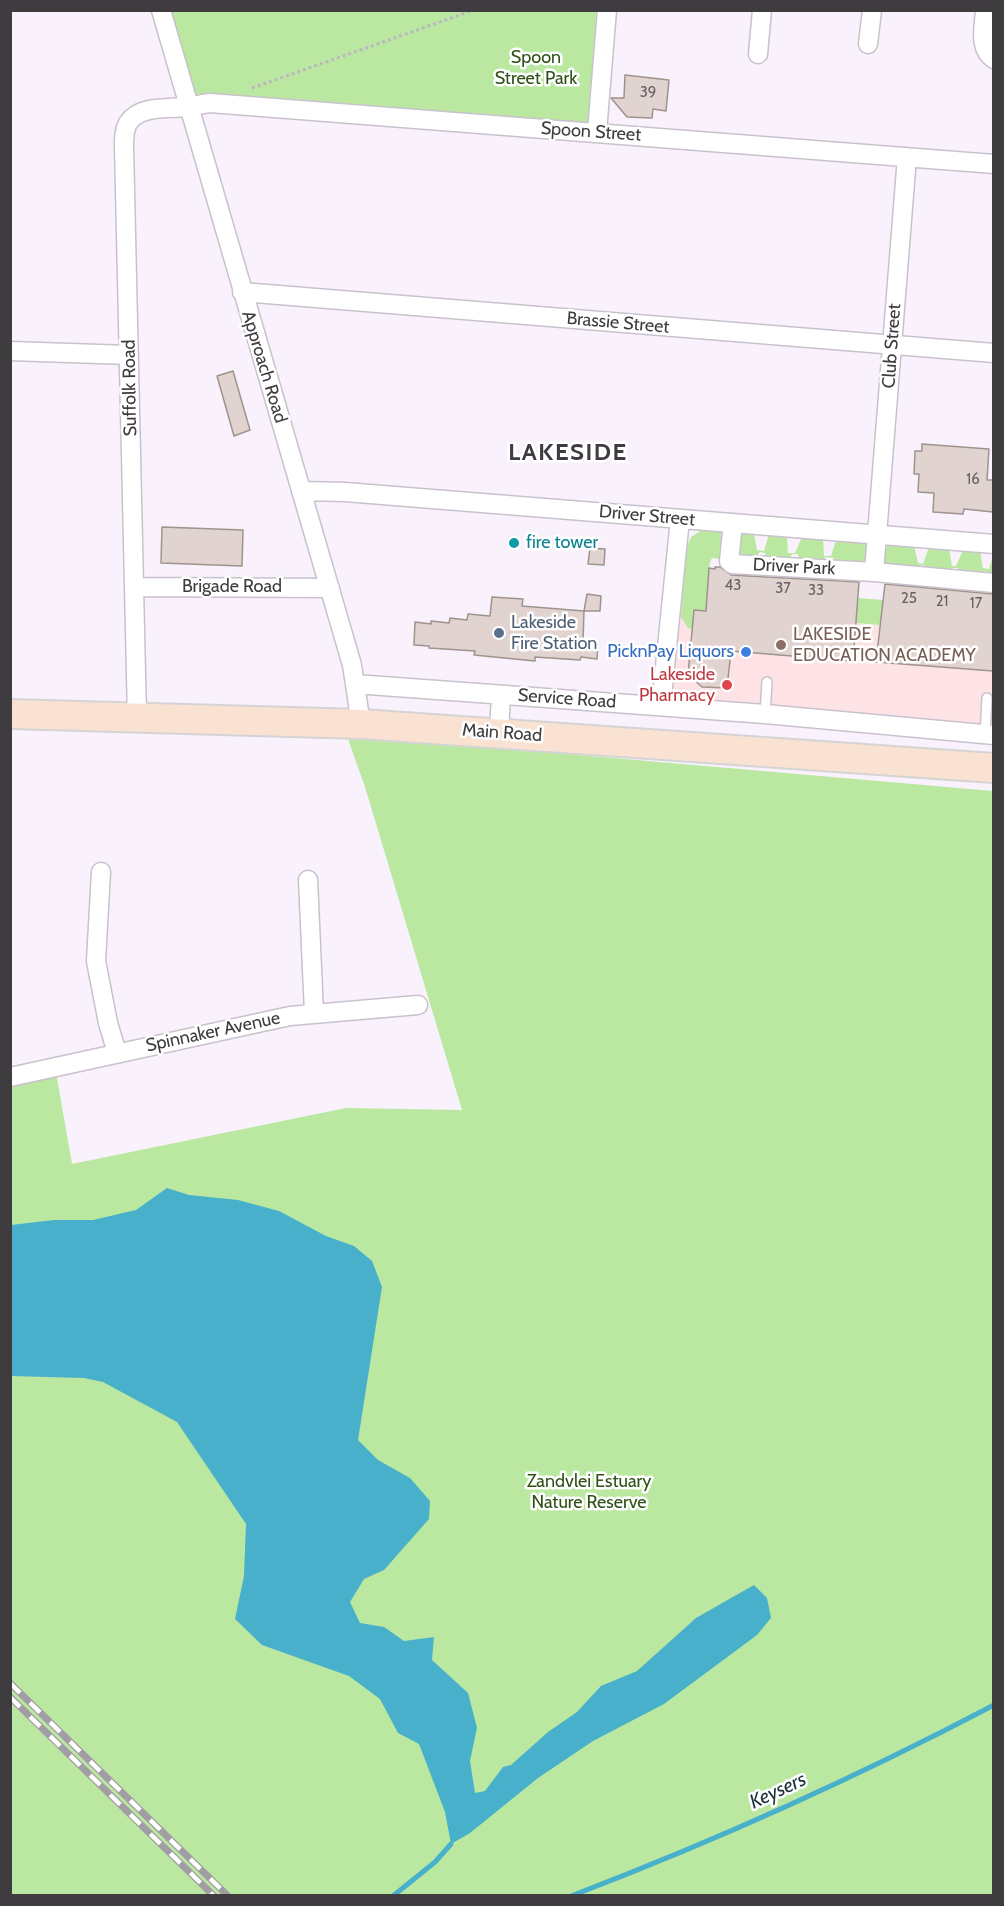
<!DOCTYPE html>
<style>
body{margin:0}
#map{position:relative;width:1004px;height:1906px;overflow:hidden;background:#f9f1fc;font-family:Cabin,sans-serif}
canvas{display:block}
.frame{position:absolute;inset:0;border:12px solid #3f3c40;pointer-events:none}
</style>
<div id="map">
<canvas width="1004" height="1906"></canvas>
<div class="frame"></div>
</div>
<script>
const context = document.querySelector('canvas').getContext('2d');
context.lineJoin = 'round';
function fill(path, color) {
  context.fillStyle = color;
  context.fill(path, 'evenodd');
}
function stroke(path, color, width, dash) {
  context.strokeStyle = color;
  context.lineWidth = width;
  context.lineCap = dash ? 'butt' : 'round';
  context.setLineDash(dash || []);
  context.stroke(path);
}
function write(font, color, halo, rows, align = 'center') {
  context.font = font + ' Cabin,sans-serif';
  context.lineWidth = 5;
  context.setLineDash([]);
  context.textBaseline = 'middle';
  context.strokeStyle = halo;
  context.fillStyle = color;
  for (const [text, x, y, turn = 0] of rows) {
    context.save();
    context.translate(x, y);
    context.rotate((+turn || 0) * Math.PI / 180);
    context.textAlign = isNaN(turn) ? turn : align;
    if (halo) context.strokeText(text, 0, 0);
    context.fillText(text, 0, 0);
    context.restore();
  }
}
const commercial = new Path2D(`
 M672,608L993,634V735L661,706Z`);
const green = new Path2D(`
 M161,11H607L597,132L188,107Z
 M702,530L725,531L722,556L719,559L712,558L710,562L707,593L845,604L857,609L858,598L883,600L882,610L895,609L993,617V634L694,610L692,629L688,628L681,617L685,551L691,537Z
 M735,532L754,534L757,550L764,551L769,534L787,536L788,553H795L802,537L823,539L824,556H831L836,540L866,543L870,560L866,565L845,567L833,558L825,557L823,562L800,563L798,554H792L789,562L766,558L765,553L760,552L757,556L736,554Z
 M888,544L914,546L918,563L923,564L929,547L949,548L952,566H956L963,550L980,552L983,568L989,569L993,556V573L984,571L982,576L958,571V568H951L949,573L925,569L924,565L918,566L916,571H890L881,561Z
 M348,739L521,750L993,791V1895H11L10,1077L55,1067L72,1164L346,1108L462,1110L365,787Z`);
const water = new Path2D(`
 M167,1188L189,1195L238,1200L279,1211L326,1236L354,1246L372,1261L382,1287L358,1440L378,1460L410,1478L430,1501L429,1519L384,1570L364,1579L350,1602L360,1623L384,1627L404,1641L434,1637L432,1660L468,1693L477,1728L470,1761L475,1793L485,1791L503,1767L511,1765L548,1732L577,1712L601,1686L637,1671L696,1618L754,1585L767,1598L771,1618L757,1635L664,1704L593,1741L538,1778L470,1833L451,1844L445,1812L419,1744L398,1733L380,1699L349,1676L262,1645L235,1619L244,1576L246,1524L177,1422L103,1382L84,1378L11,1376V1225L54,1220H93L136,1210Z`);
const stream = new Path2D(`
 M393,1896L435,1862L451,1844
 M571,1896C715,1841 857,1777 994,1705`);
const building = new Path2D(`
 M625,75L669,80L666,111L653,109L652,118L627,117L611,98H624Z
 M233,371L250,430L234,436L217,376Z
 M922,444L989,449L987,480H993V512L964,509L963,514L933,512L934,493L918,492L919,474H914L915,451H922Z
 M162,527L243,530L242,566L161,563Z
 M590,548L605,549L604,565L588,564Z
 M715,567H720L731,575L859,582L853,661L731,651L727,688L702,687L688,674L694,610L706,611L709,568L715,569Z
 M885,584L993,594V671L876,662Z
 M587,594L601,596L600,611H584L583,642L598,644L597,659L581,657L580,660L535,657V661L474,655L475,651L429,648V646L414,645L415,622L431,624V621L449,623L450,618L467,620L468,614L490,616L492,597L523,599L522,606L584,611Z`);
const path = new Path2D(`
 M252,88L474,10`);
const service = new Path2D(`
 M765,714L767,682
 M985,735L987,698`);
const minor = new Path2D(`
 M161,10L352,665L361,724
 M985,10C984,27 978,49 994,59
 M868,44L872,10
 M758,54L762,10
 M597,132L607,10
 M907,157L874,572L994,583
 M242,292L994,353
 M10,351L129,355
 M301,491L345,492L994,544
 M733,523L729,561L732,564L874,572
 M134,587L330,588
 M355,684L765,714L994,735
 M661,706L680,519
 M137,718L124,146C124,138 124,130 128,123C140,105 168,109 186,107C194,106 202,104 210,103L994,164
 M499,733L501,695
 M101,872L96,961L108,1023L117,1053
 M308,880L314,1013
 M10,1077L290,1016L418,1005`);
const primary = new Path2D(`
 M10,714L361,724L994,768`);
const rail = new Path2D(`
 M10,1683L228,1896
 M10,1697L214,1896`);
const markers = [
 [514,543,6,"#0f9aa8"],
 [499,633,6,"#5c6f8a"],
 [781,645,6,"#8d6e63"],
 [746,652,6,"#3f7fe0"],
 [727,685,6,"#e0444e"]
];
const numberNames = [
 ["39",648,93],
 ["16",973,480],
 ["43",733,586],
 ["37",783,589],
 ["33",816,591],
 ["25",909,599],
 ["21",942,602],
 ["17",976,604]
];
const parkNames = [
 ["Spoon",536,58],
 ["Street Park",536,79],
 ["Zandvlei Estuary",589,1482],
 ["Nature Reserve",589,1503]
];
const streetNames = [
 ["Spoon Street",591,132,4],
 ["Brassie Street",618,323,5],
 ["Club Street",892,346,-86],
 ["Approach Road",264,367,73],
 ["Suffolk Road",130,388,-91],
 ["Driver Street",647,516,5],
 ["Driver Park",794,567,3],
 ["Brigade Road",232,587],
 ["Service Road",567,699,4],
 ["Main Road",502,733,4],
 ["Spinnaker Avenue",213,1032,-12]
];
const cultureNames = [
 ["fire tower",526,543]
];
const serviceNames = [
 ["Lakeside",511,623],
 ["Fire Station",511,644]
];
const educationNames = [
 ["LAKESIDE",793,635],
 ["EDUCATION ACADEMY",793,656]
];
const shopNames = [
 ["PicknPay Liquors",734,652]
];
const healthNames = [
 ["Lakeside",715,675],
 ["Pharmacy",715,696]
];
const waterNames = [
 ["Keysers",778,1791,-25]
];
const districtNames = [
 ["LAKESIDE",568,453]
];
fill(commercial, '#fee3e6');
fill(green, '#bae8a1');
fill(water, '#48b0ca');
stroke(stream, '#48b0ca', 5);
fill(building, '#e1d3cf');
stroke(building, '#9f938e', 1.5);
stroke(service, '#c9c2cd', 12);
stroke(minor, '#c9c2cd', 21);
stroke(primary, '#d5d4d5', 32);
stroke(path, '#bcb6be', 3, [3, 3]);
stroke(service, '#fff', 9);
stroke(minor, '#fff', 18);
stroke(primary, '#fae2d3', 28);
stroke(rail, '#a29ca4', 7);
stroke(rail, '#fff', 4.5, [14]);
for (const [x, y, r, color] of markers) {
  const dot = new Path2D();
  dot.arc(x, y, r, 0, 2 * Math.PI);
  context.fillStyle = color;
  context.fill(dot);
  stroke(dot, '#fff', 2);
}
write('15px', '#686264', null, numberNames);
write('18px', '#2f5116', '#fff', parkNames);
write('18px', '#3f3c40', '#fff', streetNames);
write('18px', '#0d838f', '#fff', cultureNames, 'left');
write('18px', '#4e5e75', '#fff', serviceNames, 'left');
write('18px', '#785e54', '#fff', educationNames, 'left');
write('18px', '#366cbe', '#fff', shopNames, 'right');
write('18px', '#be3a42', '#fff', healthNames, 'right');
write('italic 20px', '#1a3238', '#fff', waterNames);
context.letterSpacing = '1.5px';
write('bold 24px', '#3f3c40', '#fff', districtNames);
context.letterSpacing = '0px';
</script>
